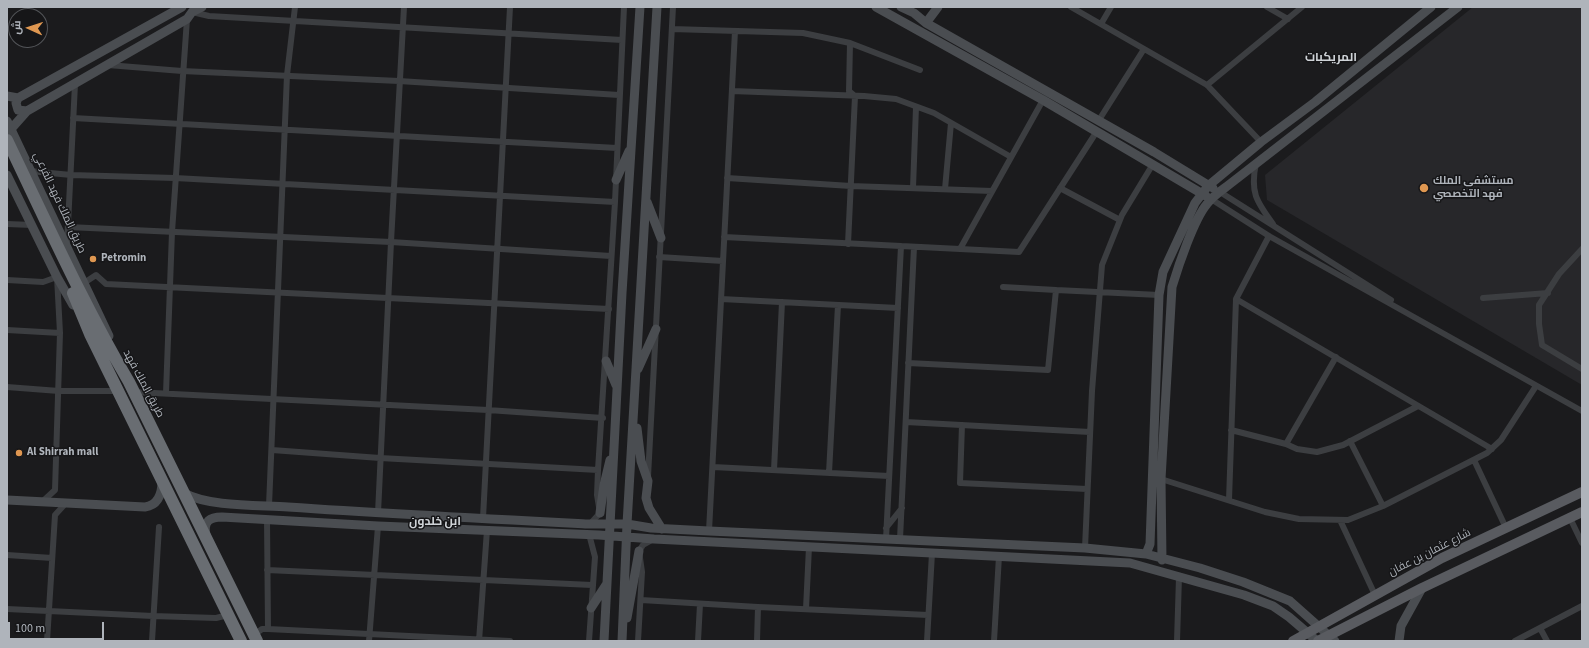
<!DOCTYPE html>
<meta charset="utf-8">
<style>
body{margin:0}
#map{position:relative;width:1589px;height:648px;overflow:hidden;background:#1b1b1d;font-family:"Source Sans 3",Cairo,sans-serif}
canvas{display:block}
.frame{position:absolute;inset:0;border:8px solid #afb4bb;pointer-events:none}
.north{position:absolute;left:8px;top:8px;width:40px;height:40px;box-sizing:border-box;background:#161618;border:1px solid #535559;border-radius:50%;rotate:273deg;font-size:11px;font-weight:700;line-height:16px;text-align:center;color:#afb4bb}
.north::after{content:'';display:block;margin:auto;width:14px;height:18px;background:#df9751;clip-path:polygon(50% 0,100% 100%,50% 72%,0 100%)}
.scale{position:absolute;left:8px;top:622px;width:96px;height:18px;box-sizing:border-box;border:2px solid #afb4bb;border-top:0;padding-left:5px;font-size:12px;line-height:14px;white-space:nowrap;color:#afb4bb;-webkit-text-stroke:3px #161618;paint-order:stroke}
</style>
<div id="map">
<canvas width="1589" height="648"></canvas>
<div class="frame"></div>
<div class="north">ش</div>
<div class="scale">100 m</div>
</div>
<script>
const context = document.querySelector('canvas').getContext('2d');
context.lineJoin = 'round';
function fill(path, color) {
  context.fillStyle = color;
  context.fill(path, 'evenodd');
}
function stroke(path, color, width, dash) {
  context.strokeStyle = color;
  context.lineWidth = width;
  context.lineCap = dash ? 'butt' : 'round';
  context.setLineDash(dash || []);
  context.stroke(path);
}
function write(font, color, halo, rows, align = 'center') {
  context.font = font + ' "Source Sans 3",Cairo,sans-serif';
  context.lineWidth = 3;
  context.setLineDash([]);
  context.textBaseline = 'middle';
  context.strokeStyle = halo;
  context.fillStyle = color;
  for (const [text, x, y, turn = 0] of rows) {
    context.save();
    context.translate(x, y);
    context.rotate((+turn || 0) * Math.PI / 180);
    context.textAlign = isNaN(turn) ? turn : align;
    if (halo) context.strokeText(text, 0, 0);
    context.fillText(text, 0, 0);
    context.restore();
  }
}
const built = new Path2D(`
 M1473,7H1582V385L1267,200L1265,175Z`);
const street = new Path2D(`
 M1071,7L1207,85L1261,142
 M1267,7L1288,19
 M192,12L209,16L622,40
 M1101,24L1111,7
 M672,29L803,33L850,43L920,70
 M108,65L182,71L399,81L619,95
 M1207,85L1302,7
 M732,91L864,96L896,99L934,113L1011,157
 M73,118L617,148
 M1099,120L1144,49
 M1256,163C1250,192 1256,201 1273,224
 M30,171L71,175L175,178L615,202
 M727,178L851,186L992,191
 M913,188L916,107
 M1060,188L1120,220
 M945,189L951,123
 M1220,192L1391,300
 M1211,199L1269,236L1582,411
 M7,224L32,225
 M68,227L391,242L611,256
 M724,237L960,249L1043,100
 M67,244L75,84
 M848,244L855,96L849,91L850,43
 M960,249L1019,252L1097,131
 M1582,249L1559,274L1539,305V324L1542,345L1582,369
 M659,257L723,261
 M7,280L43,282L57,277L60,333L55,490L42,502
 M84,283L96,275L106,284L609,309
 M1003,287L1056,290
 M1483,298L1548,293
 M721,299L898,308
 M1236,299L1492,449
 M7,330L60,333
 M908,363L1048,370L1056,290L1159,295
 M7,387L59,391H119
 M134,392L488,410L603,418
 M166,393L172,232L187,19
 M906,422L1090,432
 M962,425L960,483L1087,489
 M1231,430L1286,444L1297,449L1317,452L1343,445L1418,406
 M1350,441L1383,506
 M1286,444L1336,357
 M272,450L380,458L598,470
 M1474,460L1506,528
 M713,467L889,476
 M774,470L782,302
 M829,473L838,305
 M648,477L673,7
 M1161,479L1265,512L1299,519L1348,520L1383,506L1487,453L1501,440L1536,386
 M1229,500L1236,299L1269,236
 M269,506L287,75L295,7
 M378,513L391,242L404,7
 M483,518L510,7
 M1570,518L1582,543
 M267,519L268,629
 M1340,520L1375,595
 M590,524L600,513L597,495L598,470L615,202L624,7
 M886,528L902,508
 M709,531L735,31
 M886,539L901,246
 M900,539L914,247
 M1085,548L1092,391L1102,265L1122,215L1153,164
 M7,555L52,558
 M267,570L592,585
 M641,600L758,607L928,615
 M7,609L153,616L216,618L228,615
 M806,609L809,547
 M1540,628L1547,641
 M254,635L262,629H268L510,641
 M47,641L55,515L66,503
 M152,641L159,527
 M369,641L378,526
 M479,641L487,530
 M589,641L595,557L589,534
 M638,641L642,572L639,551L643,545L652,540
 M698,641L700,604
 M757,641L758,607
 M927,641L932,553
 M994,641L999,556
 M1177,641L1179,577
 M1515,641L1582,606`);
const secondary = new Path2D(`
 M876,7L1043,100L1206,196
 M901,7L914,13L926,23L1154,152L1213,188
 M926,23L938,7
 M7,96L18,98L182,7
 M18,98L16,103L18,110L27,111
 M7,121L109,336
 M11,129L27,111L187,19L192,12L202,7
 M7,175L57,277L73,305
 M616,180L629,151
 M647,202L661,238
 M606,361L616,385
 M638,369L656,329
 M637,428L641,461L648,481L646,498L649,508L662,529
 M184,493C209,507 259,505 288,507C389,514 490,519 590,524H627L651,528L709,531L1085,548L1146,554L1200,568L1243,582L1290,601L1335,641
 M7,500L145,507C159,505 162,493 162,481
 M600,513L604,485L610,460
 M206,535C203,521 210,517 222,517L378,526L599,535L654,539L1130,563L1244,595L1273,606L1289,617L1317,641
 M1146,554L1150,544L1159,295L1163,272L1195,203L1208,186L1261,142L1315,102L1431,7
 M1162,560L1161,479L1172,287C1178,267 1194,219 1207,204C1212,197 1219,192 1226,187L1458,7
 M591,608L606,585
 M627,618L639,551
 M604,641L622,293L640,7
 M622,641L627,524L657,7
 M1399,641L1401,626L1422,588`);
const primary = new Path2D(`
 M1293,641L1442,558L1582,492
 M1318,641L1422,588L1582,512`);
const highway = new Path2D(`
 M7,140C46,221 83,304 129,382L257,641
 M73,293L90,334L241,641`);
const markers = [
 [1424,188,5,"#df9751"],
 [93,259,4,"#df9751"],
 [19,453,4,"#df9751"]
];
const poiNames = [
 ["مستشفى الملك",1433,182],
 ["فهد التخصصي",1433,195],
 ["Petromin",101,259],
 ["Al Shirrah mall",27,453]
];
const streetNames = [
 ["طريق الملك فهد الفرعي",59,203,65],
 ["طريق الملك فهد",143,384,62],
 ["شارع عثمان بن عفان",1430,553,-27]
];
const neighbourhoodNames = [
 ["المريكبات",1331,58],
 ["ابن خلدون",435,522]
];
fill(built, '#27272a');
stroke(street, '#3c3e41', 6);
stroke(secondary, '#4a4d51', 9);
stroke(primary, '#595b60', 10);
stroke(highway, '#696d72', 12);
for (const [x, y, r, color] of markers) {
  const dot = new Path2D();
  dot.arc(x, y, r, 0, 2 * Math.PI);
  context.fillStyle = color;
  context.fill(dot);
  stroke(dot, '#161618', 1.5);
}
write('bold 11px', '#afb4bb', '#161618', poiNames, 'left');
write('11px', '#afb4bb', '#161618', streetNames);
write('bold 12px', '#cfd3d7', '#161618', neighbourhoodNames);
</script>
